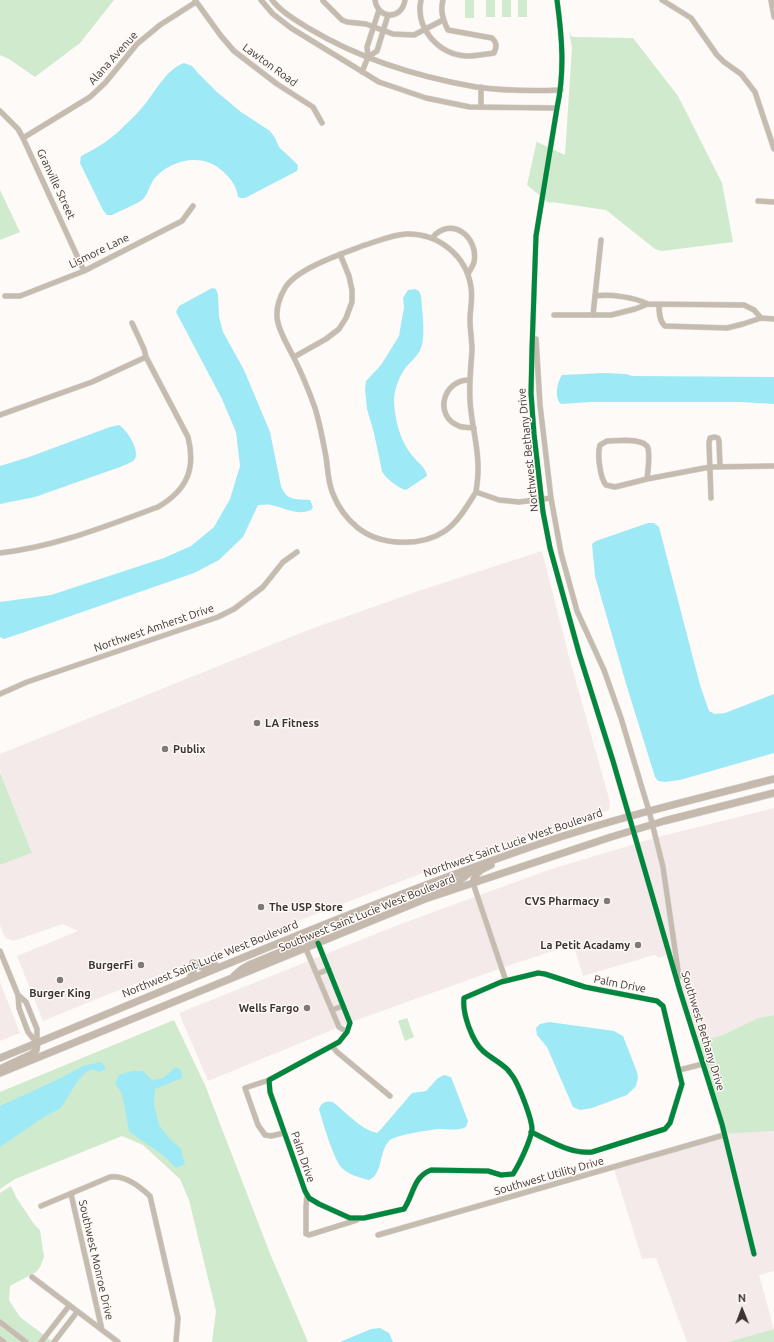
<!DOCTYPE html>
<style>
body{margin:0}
#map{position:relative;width:774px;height:1342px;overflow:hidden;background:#fdfaf8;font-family:Ubuntu,sans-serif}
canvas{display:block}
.north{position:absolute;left:722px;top:1290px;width:40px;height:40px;-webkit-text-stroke:3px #fff9f6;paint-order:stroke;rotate:359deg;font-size:11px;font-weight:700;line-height:16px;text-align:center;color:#3b3532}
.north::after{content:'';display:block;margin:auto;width:14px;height:18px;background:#3b3532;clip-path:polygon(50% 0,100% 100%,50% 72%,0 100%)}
</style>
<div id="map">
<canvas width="774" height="1342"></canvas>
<div class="north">N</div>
</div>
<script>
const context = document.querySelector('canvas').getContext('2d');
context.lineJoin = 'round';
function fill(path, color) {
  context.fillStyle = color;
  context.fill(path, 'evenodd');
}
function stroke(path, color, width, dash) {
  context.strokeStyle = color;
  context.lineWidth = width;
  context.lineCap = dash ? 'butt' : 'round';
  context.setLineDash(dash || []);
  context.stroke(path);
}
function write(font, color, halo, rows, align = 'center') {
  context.font = font + ' Ubuntu,sans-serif';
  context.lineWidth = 3;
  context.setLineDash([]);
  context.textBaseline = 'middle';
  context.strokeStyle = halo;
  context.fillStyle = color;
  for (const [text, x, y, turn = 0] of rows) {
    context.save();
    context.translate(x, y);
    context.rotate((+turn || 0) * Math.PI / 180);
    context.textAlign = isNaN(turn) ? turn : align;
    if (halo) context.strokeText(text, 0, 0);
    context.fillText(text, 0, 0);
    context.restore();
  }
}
const commercial = new Path2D(`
 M542,551L568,653L610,802L609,810L451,862L99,998L43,1021L17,956L78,931L63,924L13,941L6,938L3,933L0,925V865L32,853L0,770V754L308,630L421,590Z
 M774,808V1015L758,1018L723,1035L697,1042L673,953L658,958L656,955H654L583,976L574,947L572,945L513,964L354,1021L208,1081L179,1013L398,925L548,870L658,837Z
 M0,982L20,1033L0,1041Z
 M774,1131V1271L759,1275L774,1329L728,1342H687L656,1258L642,1259L614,1169L717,1134Z`);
const green = new Path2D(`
 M0,0H114L80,43L35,77L9,59L0,55Z
 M465,0H474V18H465Z
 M486,0H495V17H486Z
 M502,0H511V17H502Z
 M518,0H527V17H518Z
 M569,31L571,36L573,37L633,38L678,96L722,183L733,242L662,251L655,249L606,210L552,202L549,203L527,185L537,140V142L565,155L572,48Z
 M0,190L20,232L0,240Z
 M0,773L1,774L32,853L0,865Z
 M774,1015V1131L721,1134L697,1042L723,1035L758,1018Z
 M407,1018L414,1037L405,1041L398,1021Z
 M174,1020L205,1085L271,1256L308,1342H212L216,1311L189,1200L180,1179L143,1145L122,1136L15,1179L0,1189V1092Z
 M11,1186L16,1197L34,1224L40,1230L44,1257L40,1267L36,1272L10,1286L9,1300L20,1317L53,1342H0V1193Z
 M774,1329V1342H728Z`);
const water = new Path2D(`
 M184,63L192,66L198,73L217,92L241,112L270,131L275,138L279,147L297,164L298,167L297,171L245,198H241L238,197C237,186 229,176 220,169C201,153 170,160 154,179C149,186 148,195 142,200C133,206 121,210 112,215H107L103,210L80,163L81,156C97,148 112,139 124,126C132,119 139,111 146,103C156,90 167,69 184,63Z
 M212,288L216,289L218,295L219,317L223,332L244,370L270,432L281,486C287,501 295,499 310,500L313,507L311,510C296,516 286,508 271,505C267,504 262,505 258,505L243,537L219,560L194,573L22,633L4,639L0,637V602L51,595L164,558L191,546L214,527L230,499L240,466L236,432L222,399L176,312L179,306Z
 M415,289L419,291L421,296C422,311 426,335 421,348C418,357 409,362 404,370C398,379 394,391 394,402C395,420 400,440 411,454C416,461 426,467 427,476L406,490C398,488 385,478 382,471L374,433L367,409L365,389L366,381L381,365L399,336L404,307L403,298L408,290Z
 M605,373L626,374L632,376L774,377V404L741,402H590L561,404C554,398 557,382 562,375Z
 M119,425C127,430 140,450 135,459C132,463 124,465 120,467L35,497L0,504V466L29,457L110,427Z
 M648,523H654L659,527L700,685L709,711L715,714L725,713L774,694V753L680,780L665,782L658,781L655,777L627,687L595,576L592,544L596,541Z
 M549,1022L614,1031L623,1036L637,1072L638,1078L636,1086L627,1095L592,1108L580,1110L573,1107L547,1047L537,1035L536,1028L540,1024Z
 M101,1062L106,1068L99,1072L92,1069L86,1072L78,1080L61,1108L44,1117L0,1147V1106L59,1079L83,1066Z
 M176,1067L181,1070L182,1078L155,1089L154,1104L159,1125L170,1139L181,1149L185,1164L176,1168L163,1155L138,1138L129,1131L124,1103L121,1092L115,1083L119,1075L132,1071H143L152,1080L163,1078Z
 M444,1075L451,1077L468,1121L466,1127C458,1131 447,1129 438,1129C430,1130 396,1135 390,1140C378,1151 384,1173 369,1180C360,1178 347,1174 341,1167C334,1159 322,1121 319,1109C321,1104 325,1100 332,1102C335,1103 339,1107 342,1110C352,1118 363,1130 377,1133L382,1128L412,1093L426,1091L438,1078Z
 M380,1328L389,1333L393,1342H340L371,1329Z`);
const street = new Path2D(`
 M195,0L221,36L234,51L277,84L313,107L322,123
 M261,0L273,14L291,28L379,82L426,98L470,107L557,108
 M272,0C281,12 297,21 310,29C360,59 419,77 476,87C504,91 533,91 561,90
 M375,0C378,20 402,20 405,0
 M421,0C415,28 438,54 466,56C476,56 485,54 494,53C497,46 497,43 492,38L448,30C443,20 440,11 443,0
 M557,0C562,37 565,71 557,108L536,236L532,349L531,393L534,434L543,512L550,548L579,653L613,761L680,991L722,1124L754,1254
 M662,0L691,18L717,55L724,62L741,74L755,92L774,149
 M771,0L774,17
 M323,1L342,20L347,22L366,24L393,34L414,35L443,20
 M368,57L377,51L388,15
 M362,72L368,57L367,47L379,10
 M481,107V87
 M0,111L18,129L23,138L84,271
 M23,138L90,97L105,83L137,44L160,25L196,2
 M758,201L774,202
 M432,238C451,215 479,237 474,262C473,266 470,270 468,274
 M5,296H20L84,271L182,221L193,206
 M595,296C611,294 633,297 648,304L744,305L754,310L761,318L774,319
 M659,304C659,311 659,321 665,326L727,328L743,324L761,318
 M554,315H611L635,309L648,304
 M593,315L601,240
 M132,323L144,349L146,357
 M536,339L540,405L551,498L561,553L577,611L604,670L621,718L649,811L663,867L679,977
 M294,357L326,339L339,329L346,318L352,302V290L349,276L340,254
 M470,380C443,379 433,416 459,426C463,428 469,427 474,428
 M0,415L92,382L146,357L188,437C196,469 187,490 158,507C106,526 55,547 0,553
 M607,441C616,441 644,437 648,448C650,457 648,470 647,479L615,487L606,485C600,478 597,454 600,445Z
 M647,479L710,467L774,466
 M476,492C477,485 478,478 478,471C479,447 471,424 470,400C469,383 471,366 472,350C472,340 470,330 470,320C470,309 473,298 471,287C466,255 438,233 406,234C392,235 378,241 365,245C344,253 297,268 285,288C268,317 281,332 294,358C302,374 309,391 315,408C320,424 323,441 326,457C328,470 328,483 333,494C338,507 347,519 358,528C381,546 421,547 445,531C459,521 467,506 476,492L499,500L519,502L551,498
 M711,498L709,443L710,438L715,437L718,438L719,441L720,466
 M0,694L27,682L218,617L234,609L263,587L283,562L297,552
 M473,883L506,981
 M318,943L350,1023L347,1032L339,1042L269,1080L270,1092L305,1191L309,1198L319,1204L350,1218H364L404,1209C414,1194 413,1177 431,1170L488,1171L501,1175L513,1174C519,1165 531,1140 532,1129C532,1119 520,1089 515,1080C513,1076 510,1073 508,1070C501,1063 491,1058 483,1051C472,1041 462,1013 464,998L501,982L538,973L545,974L585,987L657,1001L663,1006L682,1084L670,1123L665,1129L592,1152C570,1154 551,1141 531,1132
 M306,949L339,1027L347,1032
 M0,951L18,995L19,1008L28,1032L37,1043
 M317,974L329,969
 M18,995L26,1002L37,1029V1043
 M332,1010L343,1006
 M332,1046L337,1052L390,1096
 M679,1070L703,1064
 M269,1080L245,1088L258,1125L265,1135L271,1136L284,1133
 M71,1194L102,1330
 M307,1195L306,1207V1234L309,1235L357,1220
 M41,1206L110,1177C125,1175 139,1186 150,1196L178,1318L176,1342
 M378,1235L724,1135
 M32,1277L118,1342
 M0,1322L26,1342
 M0,1339L4,1342
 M41,1342L69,1306
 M54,1342L77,1312`);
const secondary = new Path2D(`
 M473,883C475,872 482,869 491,865
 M423,895C443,886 459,886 473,868
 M306,949L315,935L323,930
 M234,976L242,969L249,965L295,946L299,943L308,932
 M189,980L193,972V963L205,968L215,965
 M0,1058C179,985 356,907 539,844C616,818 695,799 774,779
 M0,1069L32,1054L36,1050L37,1043
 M0,1073L425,899L611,837L664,821L774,793`);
const cycleway = new Path2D(`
 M557,0C562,37 565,71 557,108L536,236L532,349L531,393L534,434L543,512L550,548L579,653L613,761L680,991L722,1124L754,1254
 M318,943L350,1023L347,1032L339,1042L269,1080L270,1092L305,1191L309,1198L319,1204L350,1218H364L404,1209C414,1194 413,1177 431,1170L488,1171L501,1175L513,1174C519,1165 531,1140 532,1129C532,1119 520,1089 515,1080C513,1076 510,1073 508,1070C501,1063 491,1058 483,1051C472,1041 462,1013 464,998L501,982L538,973L545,974L585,987L657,1001L663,1006L682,1084L670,1123L665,1129L592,1152C570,1154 551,1141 531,1132`);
const markers = [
 [257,723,4,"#7f7a77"],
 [165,749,4,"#7f7a77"],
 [607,901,4,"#7f7a77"],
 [261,907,4,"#7f7a77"],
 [638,945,4,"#7f7a77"],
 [141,965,4,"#7f7a77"],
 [60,980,4,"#7f7a77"],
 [307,1008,4,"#7f7a77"]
];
const streetNames = [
 ["Alana Avenue",113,58,-48],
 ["Lawton Road",270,65,36],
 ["Granville Street",56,184,65],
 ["Lismore Lane",99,251,-26],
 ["Northwest Bethany Drive",528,450,-96],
 ["Northwest Amherst Drive",154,628,-19],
 ["Northwest Saint Lucie West Boulevard",513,843,-19],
 ["Southwest Saint Lucie West Boulevard",367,913,-22],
 ["Northwest Saint Lucie West Boulevard",210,959,-22],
 ["Palm Drive",620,984,11],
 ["Southwest Bethany Drive",703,1031,73],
 ["Palm Drive",303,1157,71],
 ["Southwest Utility Drive",549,1176,-16],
 ["Southwest Monroe Drive",96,1260,77]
];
const poiNames = [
 ["LA Fitness",265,723,"left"],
 ["Publix",173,749,"left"],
 ["CVS Pharmacy",599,901],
 ["The USP Store",269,907,"left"],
 ["La Petit Acadamy",630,945],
 ["BurgerFi",133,965],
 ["Burger King",60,993,"center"],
 ["Wells Fargo",299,1008]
];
fill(commercial, '#f4eaea');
fill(green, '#cfeacd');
fill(water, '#9ee9f6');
stroke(street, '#d9d7d5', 6);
stroke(secondary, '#d9d7d5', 8);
stroke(street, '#c6bbaf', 5);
stroke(secondary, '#c4b9ac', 7);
stroke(cycleway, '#00873e', 5);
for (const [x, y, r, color] of markers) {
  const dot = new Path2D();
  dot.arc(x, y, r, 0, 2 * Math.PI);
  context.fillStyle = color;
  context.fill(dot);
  stroke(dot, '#fff9f6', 1.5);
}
write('11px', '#3b3532', '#fff9f6', streetNames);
write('bold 11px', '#3b3532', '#fff9f6', poiNames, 'right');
</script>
